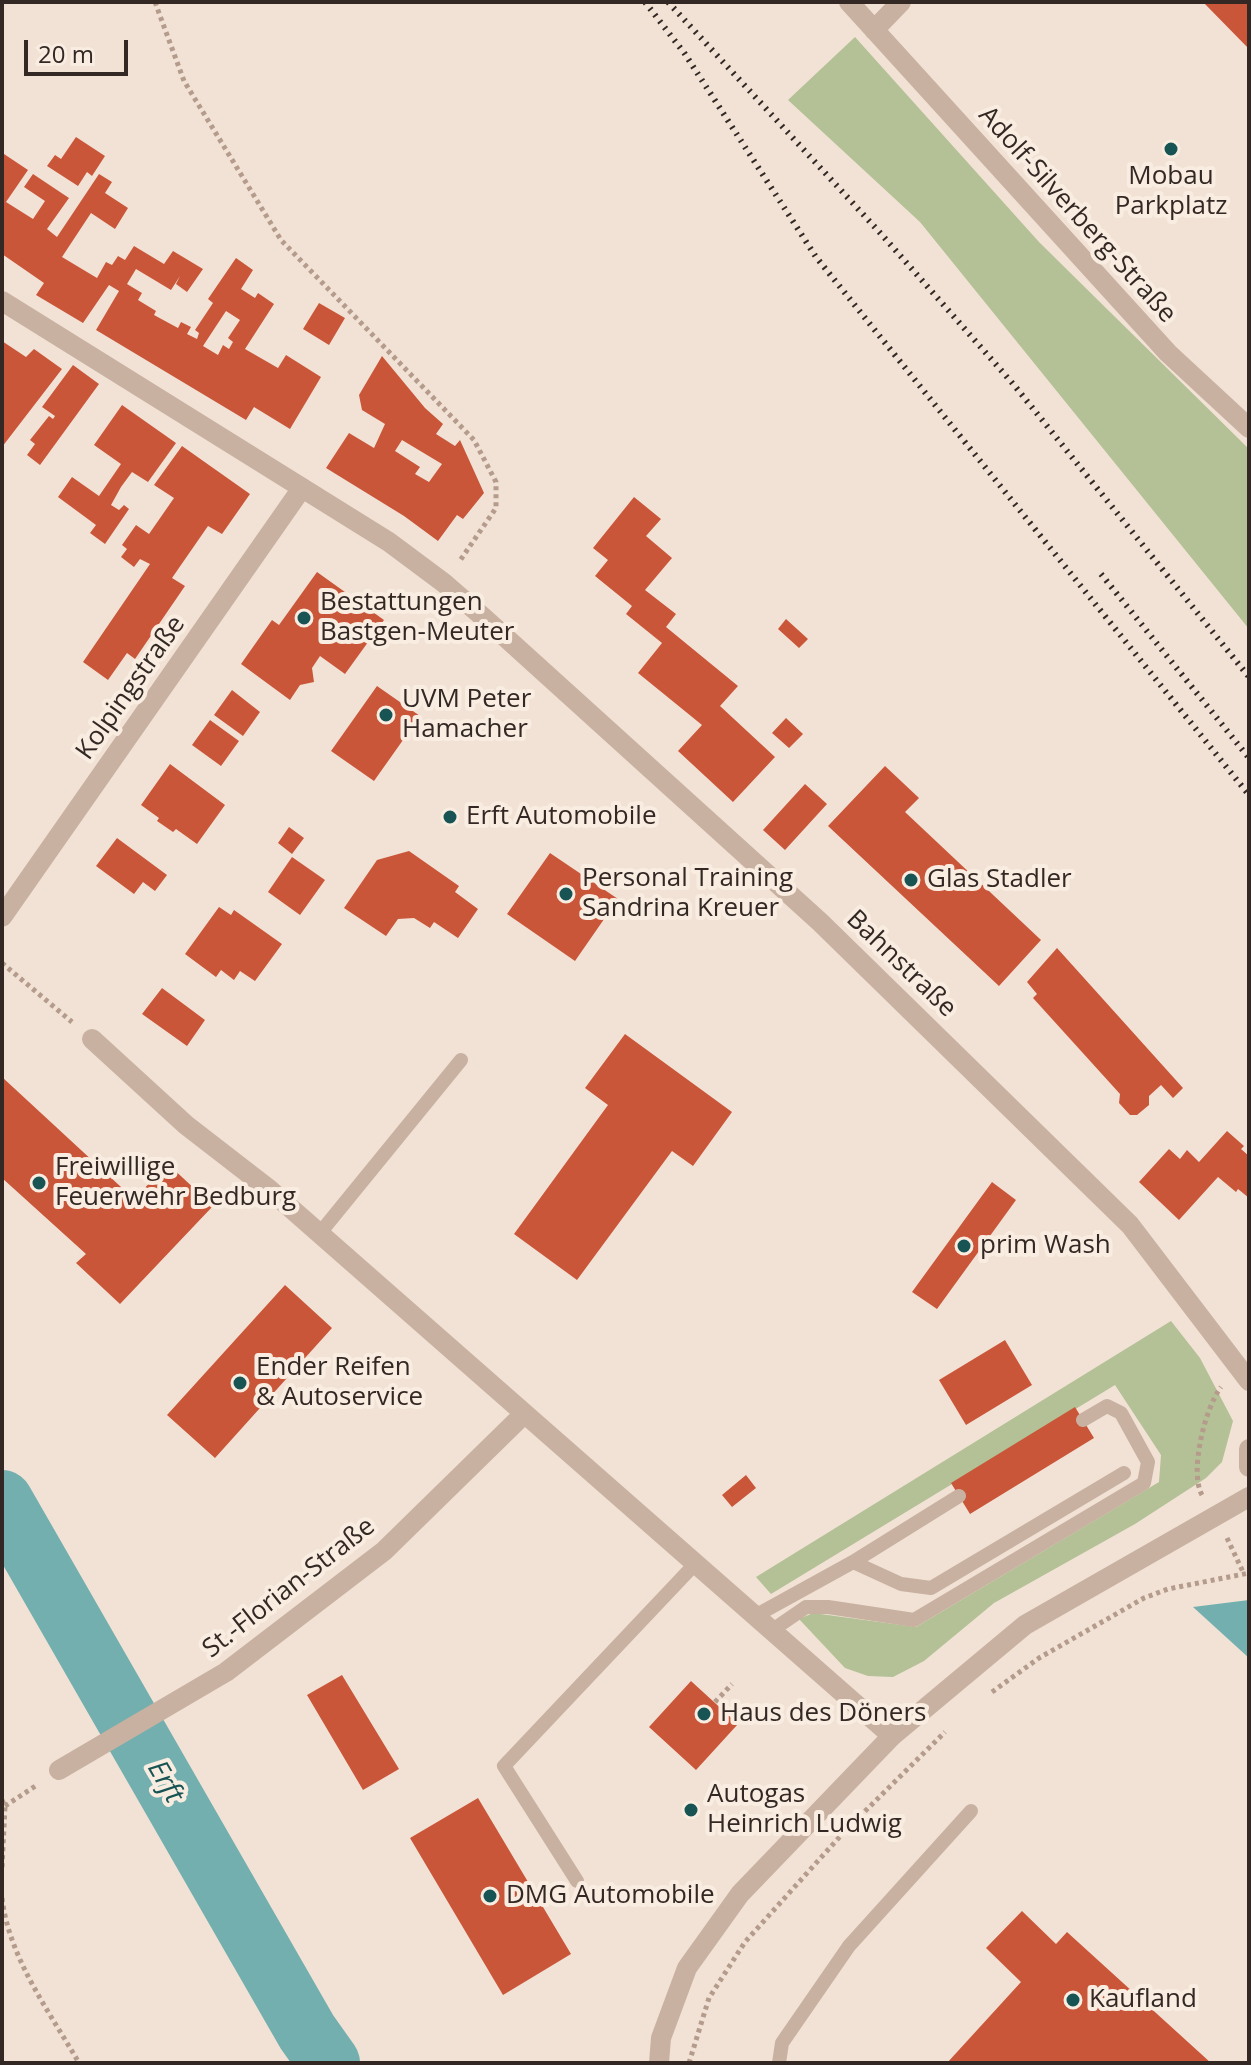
<!DOCTYPE html>
<meta charset="utf-8">
<style>
body{margin:0}
#map{position:relative;width:1251px;height:2065px;overflow:hidden;background:#f1e2d5;font-family:"Open Sans",sans-serif}
canvas{display:block}
.frame{position:absolute;inset:0;border:4px solid #332824;pointer-events:none}
.scale{position:absolute;left:24px;top:40px;width:104px;height:36px;box-sizing:border-box;border:4px solid #332824;border-top:0;padding-left:10px;font-size:24px;line-height:28px;white-space:nowrap;color:#332824;-webkit-text-stroke:6px #f9ede1;paint-order:stroke}
</style>
<div id="map">
<canvas width="1251" height="2065"></canvas>
<div class="frame"></div>
<div class="scale">20 m</div>
</div>
<script>
const context = document.querySelector('canvas').getContext('2d');
context.lineJoin = 'round';
function fill(path, color) {
  context.fillStyle = color;
  context.fill(path, 'evenodd');
}
function stroke(path, color, width, dash) {
  context.strokeStyle = color;
  context.lineWidth = width;
  context.lineCap = dash ? 'butt' : 'round';
  context.setLineDash(dash || []);
  context.stroke(path);
}
function write(font, color, halo, rows, align = 'center') {
  context.font = font + ' "Open Sans",sans-serif';
  context.lineWidth = 8;
  context.setLineDash([]);
  context.textBaseline = 'middle';
  context.strokeStyle = halo;
  context.fillStyle = color;
  for (const [text, x, y, turn = 0] of rows) {
    context.save();
    context.translate(x, y);
    context.rotate((+turn || 0) * Math.PI / 180);
    context.textAlign = isNaN(turn) ? turn : align;
    if (halo) context.strokeText(text, 0, 0);
    context.fillText(text, 0, 0);
    context.restore();
  }
}
const green = new Path2D(`
 M855,37L1039,242L1249,449V629L920,222L788,100Z
 M1171,1321L1200,1358L1233,1421L1222,1462L1206,1478L1135,1524L994,1603L924,1661L893,1677L868,1676L845,1668L799,1619L813,1613L916,1627L1159,1482L1161,1455L1115,1385L771,1594L756,1577Z`);
const water = new Path2D(`
 M1249,1600V1658L1193,1607Z`);
const river = new Path2D(`
 M2,1501L307,2032L329,2063`);
const building = new Path2D(`
 M1203,2H1249V49Z
 M76,137L105,156L92,176L87,172L78,186L47,166L55,155L61,159Z
 M4,154L28,170L6,202L33,219L45,201L24,187L33,174L69,198L47,229L57,237L99,174L112,182L105,193L128,208L115,229L91,213L62,257L97,278L106,262L112,265L118,256L125,260L134,246L164,264L173,251L203,269L187,292L176,284L180,276L171,290L136,269L127,284L142,293L138,300L156,311L154,315L178,328L181,322L191,327L187,334L197,339L199,333L195,330L213,303L208,299L236,258L253,270L241,289L255,298L258,293L274,304L245,349L278,368L286,355L321,377L290,429L254,407L246,420L96,330L119,291L109,285L83,323L36,295L44,283L2,254ZM226,311L240,320L228,338L233,342L229,349L223,345L218,355L203,346Z
 M319,303L345,318L329,345L303,329Z
 M2,341L26,357L34,349L62,369L2,447Z
 M382,356L425,408L443,424L436,434L455,446L460,440L484,493L463,519L457,515L438,541L404,516L326,468L349,433L374,448L385,424L362,410L359,395ZM402,440L442,464L429,482L415,474L420,467L395,451Z
 M73,365L99,384L40,465L27,455L35,444L30,440L49,416L53,419L55,416L42,407Z
 M122,405L176,443L148,482L132,472L121,487L111,505L119,510L124,505L129,509L105,544L90,533L96,525L58,497L72,477L99,496L121,464L94,445Z
 M182,446L250,494L222,534L208,526L172,578L185,586L135,659L127,653L108,680L83,662L150,564L140,559L134,567L121,557L127,549L122,545L136,525L149,534L174,498L154,485Z
 M634,497L661,519L646,536L672,558L645,590L676,614L666,627L738,686L720,706L775,757L733,802L678,751L702,725L638,673L662,643L626,614L632,606L595,576L608,560L593,548Z
 M317,572L384,620L345,674L320,656L312,668L314,682L300,685L290,700L241,664L272,620L279,625Z
 M786,619L808,639L799,648L778,629Z
 M377,686L420,716L374,781L331,751Z
 M232,690L260,712L243,736L214,715Z
 M786,718L803,734L789,748L772,733Z
 M210,720L239,741L221,766L192,745Z
 M170,764L225,805L197,844L176,829L173,832L157,821L159,818L141,805Z
 M885,766L919,798L905,812L1041,940L999,986L828,826Z
 M805,784L827,804L785,850L763,830Z
 M289,827L304,838L292,854L278,843Z
 M117,838L167,875L155,891L143,882L134,894L96,866Z
 M409,851L459,886L455,892L478,909L458,938L434,922L430,928L414,918L398,919L386,936L344,908L377,860Z
 M550,853L618,899L575,961L507,914Z
 M292,857L325,880L300,915L268,892Z
 M219,907L231,915L234,910L282,944L255,981L240,971L234,980L221,970L216,977L185,954Z
 M1057,948L1183,1088L1173,1098L1161,1085L1149,1096V1105L1137,1115H1130L1119,1103L1120,1094L1033,998L1037,994L1027,982Z
 M162,988L205,1020L187,1046L142,1014Z
 M625,1034L732,1112L693,1166L672,1151L577,1280L514,1234L608,1105L585,1088Z
 M2,1077L134,1199L168,1164L213,1206L120,1304L76,1263L86,1254L2,1178Z
 M1227,1131L1244,1146L1241,1149L1249,1156V1198L1238,1189L1236,1192L1218,1177L1179,1220L1139,1182L1169,1149L1180,1159L1187,1150L1199,1162Z
 M992,1182L1016,1200L937,1309L912,1292Z
 M285,1285L332,1328L215,1458L167,1415Z
 M1005,1340L1032,1385L966,1425L939,1380Z
 M1075,1407L1094,1438L970,1514L951,1483Z
 M746,1475L756,1488L732,1507L722,1495Z
 M342,1675L399,1769L363,1790L307,1695Z
 M691,1681L738,1724L696,1770L649,1727Z
 M478,1798L571,1954L503,1995L410,1838Z
 M1022,1911L1056,1944L1067,1932L1211,2063H947L1021,1982L986,1948Z`);
const path = new Path2D(`
 M155,2L184,81L281,240L474,440L496,482V508L459,562
 M2,963L72,1022
 M1202,1495C1189,1472 1205,1408 1221,1387
 M1227,1538L1244,1574
 M992,1692L1039,1658L1144,1598L1168,1589L1249,1573
 M715,1702L732,1684
 M2,1800L5,1806L2,1868
 M5,1806L37,1785
 M2,1898C9,1958 49,2011 79,2063
 M689,2063L709,1998L745,1942L844,1832L945,1732`);
const service = new Path2D(`
 M320,1233L461,1060
 M853,1562L901,1584L931,1588L1124,1473
 M755,1616L853,1562L959,1496
 M771,1631L806,1607H828L914,1620L1144,1483L1148,1462L1121,1413L1107,1406L1083,1420
 M577,1881L504,1766L695,1564
 M779,2063L782,2043L849,1946L971,1811`);
const minor = new Path2D(`
 M849,2L1168,353L1249,428
 M874,30L901,2
 M2,917L302,488
 M92,1039L186,1125L270,1190L892,1736
 M59,1770L226,1672L384,1551L524,1414`);
const tertiary = new Path2D(`
 M2,301L389,542L444,583L483,617L820,922L1130,1225L1249,1381
 M1249,1449V1467
 M659,2063L661,2038L687,1968L740,1894L892,1736L1025,1625L1249,1497`);
const rail = new Path2D(`
 M645,2L685,54L816,257L1249,795
 M668,2L883,236L1014,385L1249,677
 M1101,574L1249,758`);
const markers = [
 [1171,149,8,"#195455"],
 [304,618,8,"#195455"],
 [386,715,8,"#195455"],
 [450,817,8,"#195455"],
 [911,880,8,"#195455"],
 [566,894,8,"#195455"],
 [39,1183,8,"#195455"],
 [964,1246,8,"#195455"],
 [240,1383,8,"#195455"],
 [704,1714,8,"#195455"],
 [691,1810,8,"#195455"],
 [490,1896,8,"#195455"],
 [1073,2000,8,"#195455"]
];
const poiNames = [
 ["Mobau",1171,177,"center"],
 ["Parkplatz",1171,207,"center"],
 ["Bestattungen",320,603],
 ["Bastgen-Meuter",320,633],
 ["UVM Peter",402,700],
 ["Hamacher",402,730],
 ["Erft Automobile",466,817],
 ["Personal Training",582,879],
 ["Sandrina Kreuer",582,909],
 ["Glas Stadler",927,880],
 ["Freiwillige",55,1168],
 ["Feuerwehr Bedburg",55,1198],
 ["prim Wash",980,1246],
 ["Ender Reifen",256,1368],
 ["& Autoservice",256,1398],
 ["Haus des Döners",720,1714],
 ["Autogas",707,1795],
 ["Heinrich Ludwig",707,1825],
 ["DMG Automobile",506,1896],
 ["Kaufland",1089,2000]
];
const streetNames = [
 ["Adolf-Silverberg-Straße",1077,215,48],
 ["Kolpingstraße",131,688,-55],
 ["Bahnstraße",901,964,44],
 ["St.-Florian-Straße",289,1588,-38]
];
const waterNames = [
 ["Erft",165,1782,60]
];
fill(green, '#b4c095');
fill(water, '#73afae');
stroke(river, '#73afae', 62);
fill(building, '#ca563a');
stroke(path, '#b49b8b', 5, [4, 4]);
stroke(service, '#c9b1a1', 14);
stroke(minor, '#c9b1a1', 20);
stroke(tertiary, '#c9b1a1', 20);
stroke(rail, '#332824', 6, [2, 6]);
for (const [x, y, r, color] of markers) {
  const dot = new Path2D();
  dot.arc(x, y, r, 0, 2 * Math.PI);
  context.fillStyle = color;
  context.fill(dot);
  stroke(dot, '#f9ede1', 3);
}
write('26px', '#332824', '#f9ede1', poiNames, 'left');
write('26px', '#332824', '#f9ede1', streetNames);
write('italic 28px', '#195455', '#f9ede1', waterNames);
</script>
